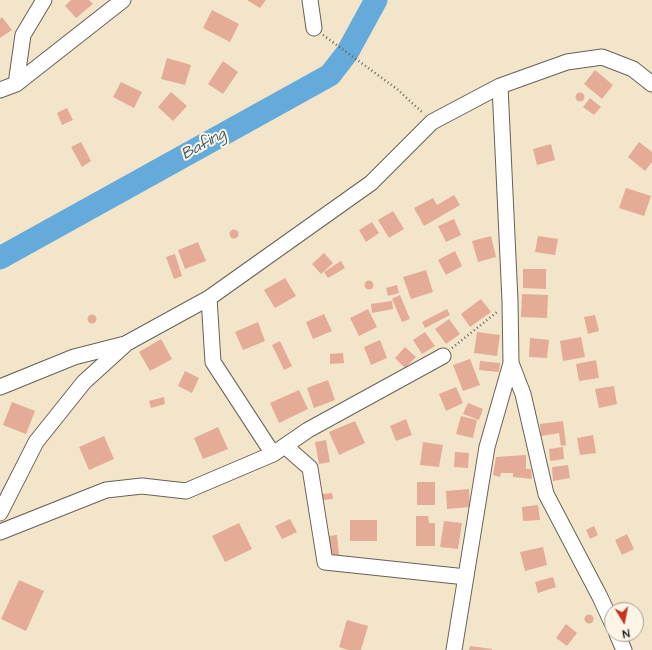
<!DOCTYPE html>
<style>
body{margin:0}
#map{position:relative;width:652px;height:650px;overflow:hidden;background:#f3e5ca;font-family:"Architects Daughter",sans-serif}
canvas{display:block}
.north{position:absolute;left:604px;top:602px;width:40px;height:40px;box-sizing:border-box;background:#fcf5e5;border:1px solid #a29e95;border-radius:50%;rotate:170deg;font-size:11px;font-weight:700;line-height:16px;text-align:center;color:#1c1c1c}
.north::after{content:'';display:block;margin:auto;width:14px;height:18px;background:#c8321e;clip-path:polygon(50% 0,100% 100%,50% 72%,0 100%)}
</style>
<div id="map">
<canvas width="652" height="650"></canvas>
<div class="north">N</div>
</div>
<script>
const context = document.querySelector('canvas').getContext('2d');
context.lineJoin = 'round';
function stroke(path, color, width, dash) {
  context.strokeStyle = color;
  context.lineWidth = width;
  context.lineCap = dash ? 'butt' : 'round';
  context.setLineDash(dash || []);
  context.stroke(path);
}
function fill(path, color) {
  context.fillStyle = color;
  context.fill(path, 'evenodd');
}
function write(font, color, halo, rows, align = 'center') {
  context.font = font + ' "Architects Daughter",sans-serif';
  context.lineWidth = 4;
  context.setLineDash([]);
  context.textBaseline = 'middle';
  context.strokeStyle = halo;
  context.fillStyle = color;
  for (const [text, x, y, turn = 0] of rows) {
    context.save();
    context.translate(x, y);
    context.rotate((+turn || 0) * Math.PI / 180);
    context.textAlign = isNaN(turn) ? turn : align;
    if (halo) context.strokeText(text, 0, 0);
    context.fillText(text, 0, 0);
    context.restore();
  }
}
const river = new Path2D(`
 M0,258L330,75L347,53L376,0`);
const building = new Path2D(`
 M71,0H89L93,4L76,18L65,6Z
 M247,0H266L260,8Z
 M212,10L239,24L230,42L203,28Z
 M2,17L12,30L0,38V19Z
 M167,58L191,65L185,85L161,79Z
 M223,61L238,72L223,94L208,84Z
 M595,70L613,85L602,99L584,84Z
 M121,82L142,92L134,108L113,97Z
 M171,92L187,106L173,121L158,107Z
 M575.5 97a4.5 4.5 0 1 1 9 0a4.5 4.5 0 1 1-9 0Z
 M590,98L601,107L594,115L583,107Z
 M67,108L73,120L62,125L57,113Z
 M81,142L91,161L82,167L71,147Z
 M639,142L652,152V162L645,171L628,157Z
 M551,144L555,160L537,165L533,149Z
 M626,188L651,196L644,216L619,208Z
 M454,195L460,205L424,226L414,208L433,198L437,205Z
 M393,211L404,229L389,238L378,220Z
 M454,219L461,235L446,242L438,226Z
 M372,222L379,233L366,242L359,230Z
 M229.5 234a4.5 4.5 0 1 1 9 0a4.5 4.5 0 1 1-9 0Z
 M491,236L496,257L478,262L472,241Z
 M538,236L558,239L555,255L535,252Z
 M198,242L206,261L185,269L178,250Z
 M455,251L462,266L446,275L438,260Z
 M324,253L333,263L321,274L312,264Z
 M175,254L182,276L174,279L166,257Z
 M341,261L345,268L328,278L324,272Z
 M523,269H546V289L523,288Z
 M426,270L433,292L411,299L403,277Z
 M285,278L296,296L275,308L264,290Z
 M364.5 285a4.5 4.5 0 1 1 9 0a4.5 4.5 0 1 1-9 0Z
 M397,285L399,293L388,296L386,288Z
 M522,294L548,295L547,318L521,317Z
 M400,295L410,319L402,322L392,299Z
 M481,299L491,312L470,327L461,314Z
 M392,301L393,309L372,313L371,304Z
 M368,309L377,327L359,336L350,318Z
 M447,309L450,315L425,328L422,322Z
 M324,314L332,331L313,339L306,322Z
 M87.5 319a4.5 4.5 0 1 1 9 0a4.5 4.5 0 1 1-9 0Z
 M595,315L599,331L588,334L584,317Z
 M449,319L460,334L446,344L435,329Z
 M258,322L265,341L243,350L235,332Z
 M425,332L435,346L422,354L413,340Z
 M477,332L500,335L497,356L474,353Z
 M581,337L585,357L563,361L560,341Z
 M530,338L549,340L547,358L529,357Z
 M161,339L172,359L150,371L139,352Z
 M380,340L387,358L371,365L364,347Z
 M280,341L292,366L284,370L272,345Z
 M405,347L416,357L405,368L395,358Z
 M343,353L344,363L330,364V354Z
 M470,359L480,385L463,391L453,365Z
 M596,360L599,378L579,381L576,364Z
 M480,361L500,363L499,372L479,370Z
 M185,371L199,378L192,393L178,386Z
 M328,380L335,400L314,408L307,388Z
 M614,386L617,404L599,408L595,389Z
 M456,387L463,403L446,411L439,394Z
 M299,390L308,409L279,423L270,403Z
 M164,397L165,404L151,408L149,401Z
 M12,402L35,411L26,434L3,425Z
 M468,403L483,409L479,420L463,414Z
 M461,416L477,420L473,438L456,434Z
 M406,419L412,435L396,441L390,426Z
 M355,421L365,443L339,455L329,432Z
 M563,421L566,445L561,446L559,433L541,436L540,424Z
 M218,427L228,449L203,459L194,438Z
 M593,435L596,453L580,455L577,438Z
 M104,436L114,459L89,470L79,447Z
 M326,440L330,462L319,464L315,442Z
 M423,442L443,445L439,467L420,465Z
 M563,447L564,459L550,461L549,449Z
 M455,452L469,453L468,468L454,467Z
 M526,455V469H531L532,479L513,477V473H501L500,477L493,475L496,457Z
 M568,465L570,478L553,481L552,467Z
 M417,482H435V505H417Z
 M469,489L470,507L447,509L446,491Z
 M332,493L333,499L323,500L322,494Z
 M538,505L540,520L523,521L522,507Z
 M416,516H428L429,523H435V546H416Z
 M290,519L297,532L282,539L275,526Z
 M350,520H377V541H350Z
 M444,521L462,523L458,549L440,547Z
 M239,523L252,549L225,562L212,536Z
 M594,526L598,535L590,539L586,530Z
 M627,534L634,549L622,555L615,540Z
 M337,535L339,555L330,556L328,536Z
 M543,547L547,565L525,571L520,552Z
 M553,577L556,587L538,593L535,582Z
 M19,580L44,591L26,631L1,619Z
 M584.5 619a4.5 4.5 0 1 1 9 0a4.5 4.5 0 1 1-9 0Z
 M347,620L368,626L361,650H348L339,647Z
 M566,624L577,633L567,646L556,638Z
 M470,646L492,649V650H469Z`);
const path = new Path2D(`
 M323,35L397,89L423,113
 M452,348L497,312`);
const minor = new Path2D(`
 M310,0L314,28
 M16,84L23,35L44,0
 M0,90L16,84L123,0
 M209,298L213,362L273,454
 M511,363L523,394L546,494L600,597L612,623
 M0,387L74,357L125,344
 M285,446L310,468L325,562L466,577
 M0,513L36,442L84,382L127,343L209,298L371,183L432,122L500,86L567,62L602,57L633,69L652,84
 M0,532L106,490L142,486L186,491L273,454L308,430L443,356
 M617,634L624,650
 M454,650L487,447L511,363L510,301L500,86`);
const waterNames = [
 ["Bafing",204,145,-29]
];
stroke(river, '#64abdb', 23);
fill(building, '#e4ab96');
stroke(minor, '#676259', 17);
stroke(path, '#676259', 2.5, [1, 3]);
stroke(minor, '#fff', 15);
write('italic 16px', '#3c5c72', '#fcf5e5', waterNames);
</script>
